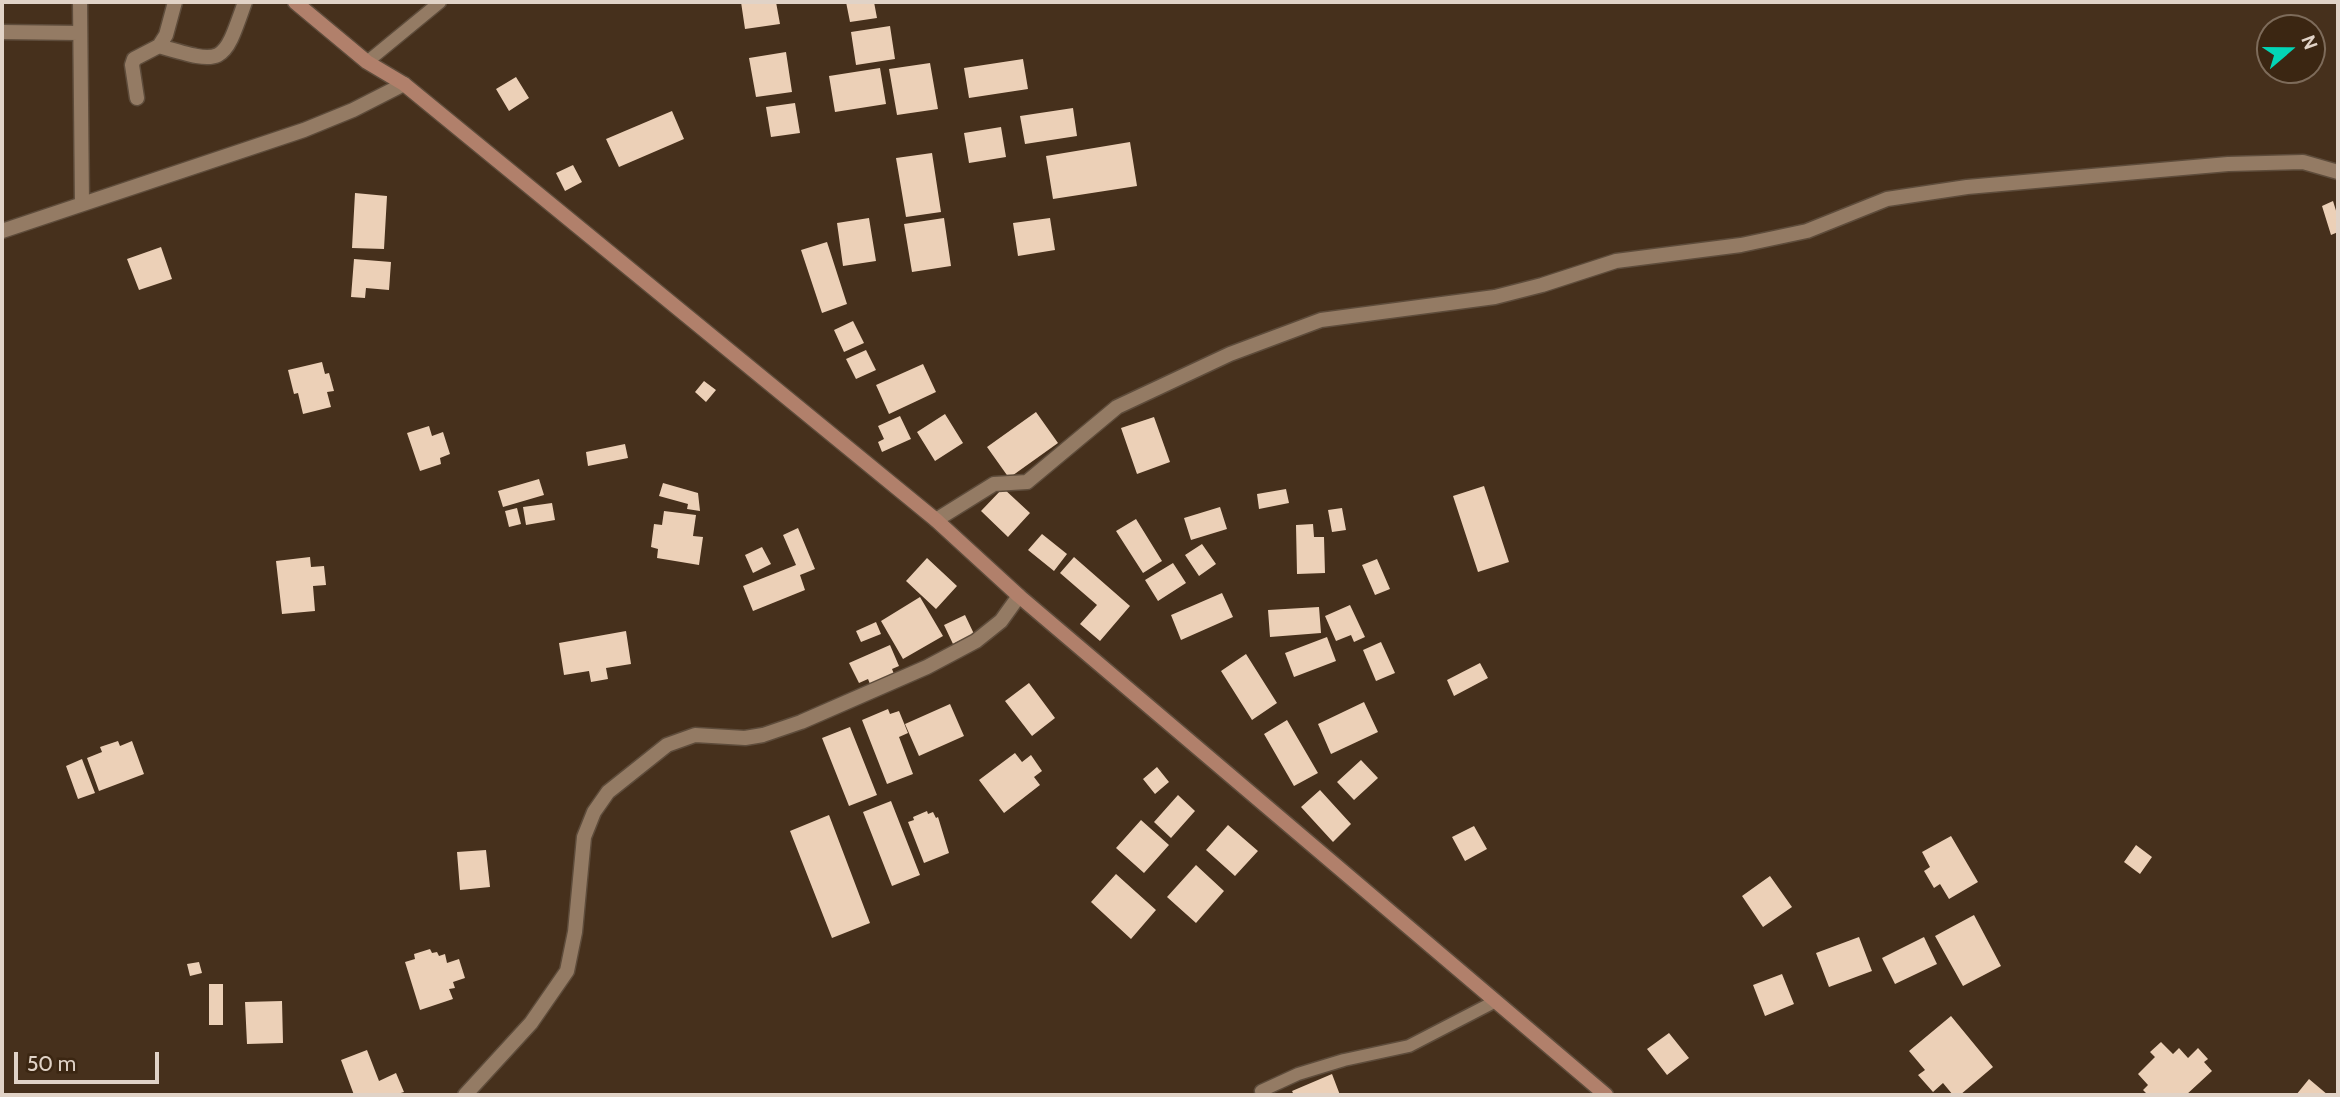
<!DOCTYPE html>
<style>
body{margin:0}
#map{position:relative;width:2340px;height:1097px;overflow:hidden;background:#46301c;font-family:Cabin,sans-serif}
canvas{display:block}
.frame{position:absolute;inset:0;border:4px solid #e1d3c7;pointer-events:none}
.north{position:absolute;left:2256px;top:14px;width:70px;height:70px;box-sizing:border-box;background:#3b2612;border:2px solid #7d6b5a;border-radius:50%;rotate:70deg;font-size:19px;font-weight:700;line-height:28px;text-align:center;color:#e1d3c7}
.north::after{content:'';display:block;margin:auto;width:24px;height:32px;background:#03d5b6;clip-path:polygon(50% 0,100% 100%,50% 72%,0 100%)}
.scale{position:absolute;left:14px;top:1052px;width:145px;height:32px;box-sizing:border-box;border:4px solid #e1d3c7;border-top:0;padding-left:9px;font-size:21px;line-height:24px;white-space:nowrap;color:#e1d3c7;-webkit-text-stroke:5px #3b2612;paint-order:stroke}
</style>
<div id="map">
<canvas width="2340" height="1097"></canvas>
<div class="frame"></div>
<div class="north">N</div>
<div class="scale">50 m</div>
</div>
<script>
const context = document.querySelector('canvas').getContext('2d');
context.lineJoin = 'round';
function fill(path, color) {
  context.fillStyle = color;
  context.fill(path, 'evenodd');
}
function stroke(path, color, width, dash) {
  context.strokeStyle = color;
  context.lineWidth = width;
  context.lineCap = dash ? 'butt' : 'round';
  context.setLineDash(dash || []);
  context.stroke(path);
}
const building = new Path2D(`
 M741,2H776L780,24L745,29Z
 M846,2H874L877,18L850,22Z
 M890,26L895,59L856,65L851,32Z
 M786,52L792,92L756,97L749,58Z
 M1023,59L1028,89L969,98L964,68Z
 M930,63L938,109L897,115L889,69Z
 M880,68L886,104L835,112L829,76Z
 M516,77L529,98L509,111L496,89Z
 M795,103L800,133L771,137L766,107Z
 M1073,108L1077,136L1025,144L1020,116Z
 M672,111L684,139L619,167L606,139Z
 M1001,127L1006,157L969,163L964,133Z
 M1130,142L1137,186L1053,199L1046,156Z
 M932,153L941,212L906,217L896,158Z
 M573,165L582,182L565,191L556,173Z
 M355,193L387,196L384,249L352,248Z
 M2333,201L2338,217V232L2331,235L2322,206Z
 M869,218L876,261L843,266L837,223Z
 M944,218L951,266L912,272L904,224Z
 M1050,218L1055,250L1018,256L1013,223Z
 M827,242L847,304L822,313L801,250Z
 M161,247L172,279L139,290L127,259Z
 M354,259L391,262L389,290L366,288L365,298L351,297Z
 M853,321L864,343L844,352L834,330Z
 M866,350L876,370L856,379L846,359Z
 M322,362L325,374L329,373L334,391L327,392L331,407L303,414L298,393L294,394L288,370Z
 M923,364L936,392L889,414L876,385Z
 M704,381L716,390L706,402L695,392Z
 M1036,412L1058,443L1009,478L987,447Z
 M945,414L963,443L935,461L917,432Z
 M900,416L911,439L882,452L878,442L884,439L878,426Z
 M1154,417L1170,462L1137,474L1121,428Z
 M429,426L432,436L443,432L450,454L440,458L441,464L420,471L407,433Z
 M625,444L628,458L588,466L586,452Z
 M539,479L544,495L503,507L498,491Z
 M663,483L698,493L700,511L687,509L688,504L659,496Z
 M1484,486L1509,562L1478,572L1453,496Z
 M1003,488L1030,513L1008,537L981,511Z
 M1286,489L1289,503L1259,509L1257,494Z
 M552,503L555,520L526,525L523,507Z
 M1220,507L1227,529L1191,540L1184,518Z
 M517,508L521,524L509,527L505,511Z
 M1342,508L1346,530L1332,532L1328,510Z
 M664,511L696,515L693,536L703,537L699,565L657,558L658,549L651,547L654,524L662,525Z
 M1136,519L1162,561L1143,573L1116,531Z
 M1313,524L1314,537H1324L1325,573L1297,574L1296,525Z
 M798,528L815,569L800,575L805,590L753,611L743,586L796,565L783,535Z
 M1042,534L1067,554L1054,571L1028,550Z
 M1202,544L1216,564L1199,576L1185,555Z
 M762,547L771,564L753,573L745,555Z
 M310,557L311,567L324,566L326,585L313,586L315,611L282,614L276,561Z
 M1074,557L1130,606L1100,641L1080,624L1097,605L1060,573Z
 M927,558L957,586L936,609L906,581Z
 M1377,559L1390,589L1375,595L1362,565Z
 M1173,563L1186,583L1158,601L1145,580Z
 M1222,593L1233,617L1181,640L1171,615Z
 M920,597L943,636L903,659L881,621Z
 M1350,605L1365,637L1354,642L1351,635L1336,641L1325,616Z
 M1319,607L1321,633L1270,637L1268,610Z
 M965,615L974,634L953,644L944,625Z
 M876,622L881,634L861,642L856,631Z
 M626,631L631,664L606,668L608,679L591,682L589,671L564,675L559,643Z
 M1327,637L1336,661L1294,677L1285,653Z
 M1381,642L1395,673L1376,681L1363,650Z
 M890,645L899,666L892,669L894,674L870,684L868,679L859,683L849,663Z
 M1246,654L1277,703L1252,720L1221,671Z
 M1480,663L1488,678L1454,696L1447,680Z
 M1029,683L1055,718L1032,736L1005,701Z
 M1364,702L1378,732L1331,754L1318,724Z
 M950,704L964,736L919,756L905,724Z
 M888,709L890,714L899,711L908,733L899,737L913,774L887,784L862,720Z
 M1287,720L1318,773L1294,786L1264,734Z
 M850,727L877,795L849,806L822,738Z
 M118,741L120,746L132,741L144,774L99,791L87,758L102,752L100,747Z
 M1015,753L1022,762L1031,755L1042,771L1034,777L1040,785L1004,813L979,780Z
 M82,759L95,793L78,799L66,766Z
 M1361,760L1378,778L1354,800L1337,782Z
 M1157,767L1169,782L1155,794L1143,779Z
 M1320,790L1351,824L1333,842L1301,807Z
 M1178,795L1195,811L1171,838L1154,822Z
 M891,801L920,875L892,886L863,812Z
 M927,811L928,814L933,812L936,818L938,817L949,853L924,863L908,822L914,820L913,817Z
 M829,815L870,923L832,938L790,831Z
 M1141,820L1169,845L1144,873L1116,848Z
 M1228,825L1258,851L1235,876L1206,850Z
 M1474,826L1487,849L1465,861L1452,837Z
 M1951,836L1978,882L1949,899L1940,884L1934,888L1924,871L1930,867L1922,852Z
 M2136,845L2152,857L2140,874L2124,862Z
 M486,850L490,887L460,890L457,852Z
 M1196,865L1224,891L1196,923L1167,897Z
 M1116,874L1156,910L1131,939L1091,902Z
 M1770,876L1792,907L1763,927L1742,896Z
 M1974,915L2001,966L1963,986L1935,936Z
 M1859,937L1872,971L1829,987L1816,953Z
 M1924,937L1937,964L1895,984L1882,958Z
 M430,949L432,953L437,952L439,956L445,954L447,963L459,959L465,978L453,982L455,988L449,989L453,999L420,1010L405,962L415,959L414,954Z
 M199,962L202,973L190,976L187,964Z
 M1782,974L1794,1004L1765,1016L1753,985Z
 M209,984H223V1025H209Z
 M282,1001L283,1043L247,1044L245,1002Z
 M1951,1016L1993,1067L1960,1095H1953L1943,1083L1933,1092L1918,1075L1925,1070L1909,1051Z
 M1669,1033L1689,1058L1667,1075L1647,1049Z
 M2161,1042L2173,1054L2179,1048L2188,1058L2198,1048L2208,1059L2204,1062L2212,1071L2186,1095H2148L2143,1090L2148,1085L2138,1074L2155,1057L2150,1052Z
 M367,1050L379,1081L396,1073L404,1092L394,1095H354L341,1060Z
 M1332,1074L1340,1095H1294L1292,1091Z
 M2309,1079L2328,1095H2296Z`);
const lane = new Path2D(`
 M367,62L440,2
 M1263,1095L1261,1091L1298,1074L1344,1060L1409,1046L1494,1002`);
const street = new Path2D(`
 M80,2L82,204
 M2,32L79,33
 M159,46C224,65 223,65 245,2
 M137,98L132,65L134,59L159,46L166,35L175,2
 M2,231L304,130L353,110L404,84
 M936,520L994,484L1027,482L1117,407L1230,354L1321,320L1495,297L1542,285L1616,261L1741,245L1807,231L1887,199L1967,187L2228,164L2303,162L2338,172
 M465,1095L531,1023L567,971L575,932L584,837L594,812L608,792L667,745L695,735L745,738L763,735L801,722L927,667L976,641L1001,621L1019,596`);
const secondary = new Path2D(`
 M295,2L367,62L404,84L936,520L1019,596L1606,1095`);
fill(building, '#ecd0b7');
stroke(lane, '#5e4c3b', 15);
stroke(street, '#5e4c3b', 17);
stroke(secondary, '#5e4c3b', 17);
stroke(lane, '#947b64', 12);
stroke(street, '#947b64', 14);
stroke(secondary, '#b1806b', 14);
</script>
